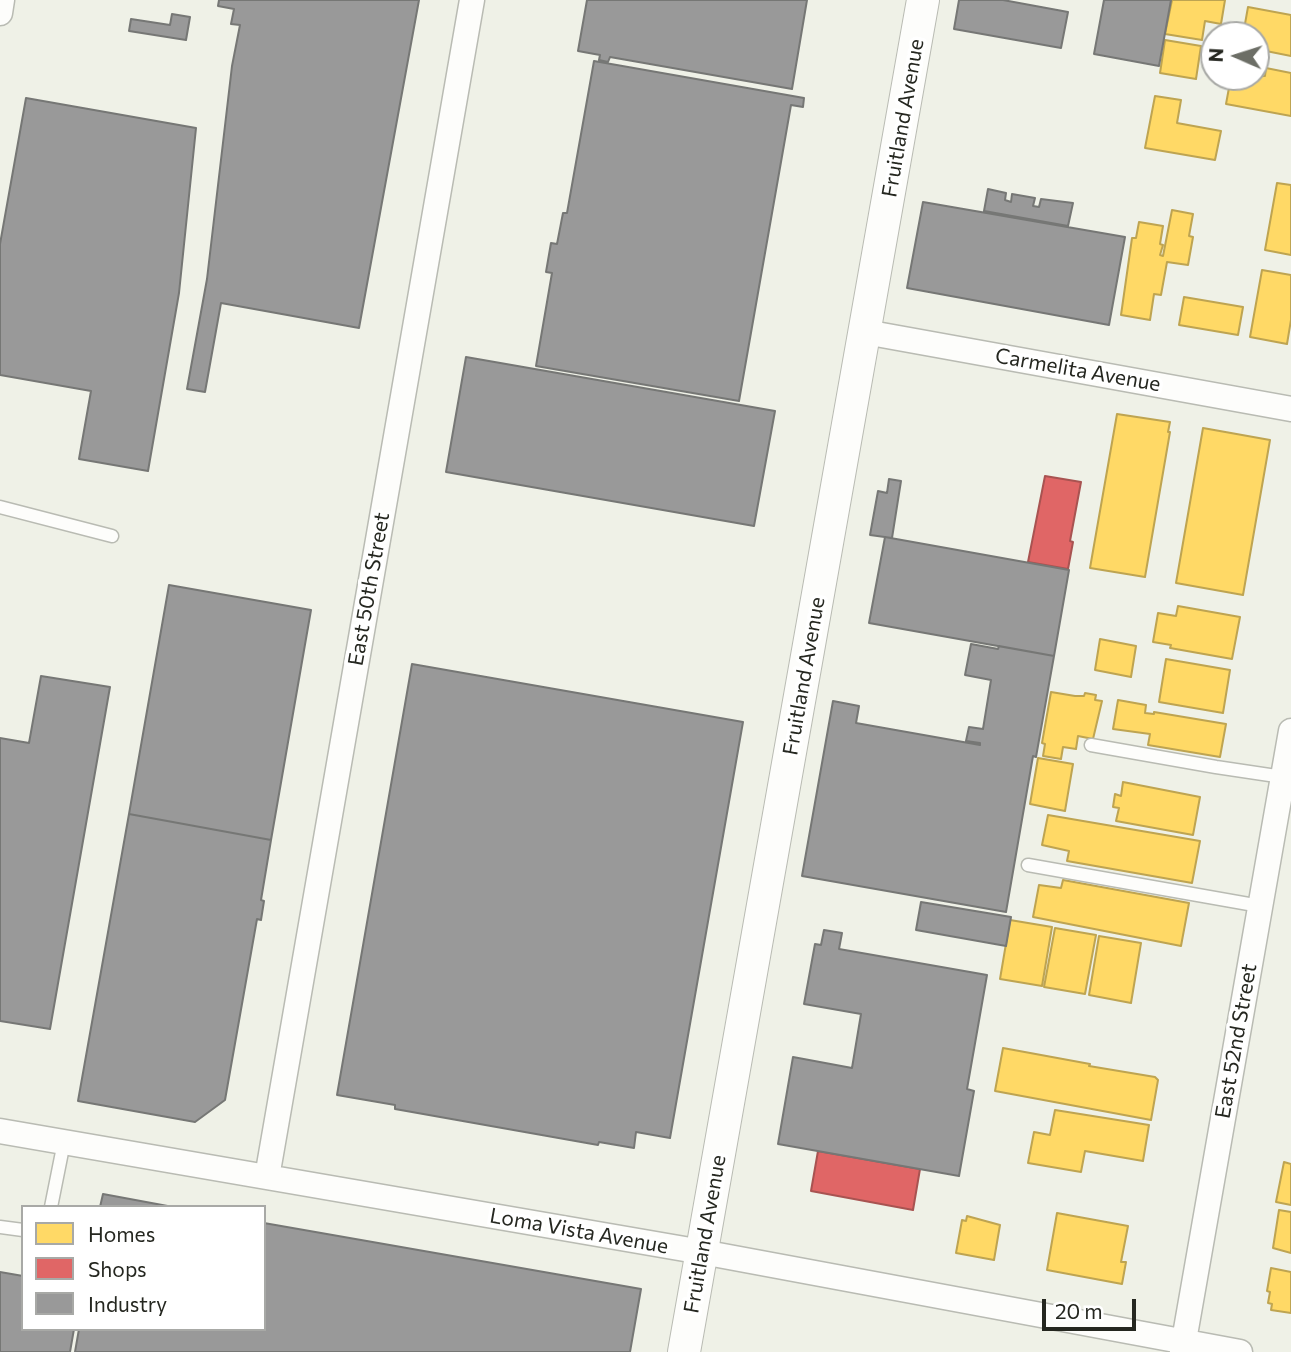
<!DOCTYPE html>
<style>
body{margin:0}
#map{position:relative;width:1291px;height:1352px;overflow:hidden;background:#eff1e7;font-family:Commissioner,sans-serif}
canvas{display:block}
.legend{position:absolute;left:21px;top:1205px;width:245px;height:126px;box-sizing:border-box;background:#fff;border:2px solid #a8a9a6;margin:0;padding:9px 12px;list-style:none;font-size:21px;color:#252720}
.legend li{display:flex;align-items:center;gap:14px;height:35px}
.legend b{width:35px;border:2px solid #a8a9a6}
.north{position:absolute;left:1200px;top:21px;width:70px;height:70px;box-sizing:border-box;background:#fff;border:2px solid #a8a9a6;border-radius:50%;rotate:273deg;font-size:19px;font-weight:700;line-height:28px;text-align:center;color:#252720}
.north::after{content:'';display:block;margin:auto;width:24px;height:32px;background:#6c6e66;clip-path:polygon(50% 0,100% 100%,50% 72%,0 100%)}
.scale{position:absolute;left:1042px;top:1299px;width:94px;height:32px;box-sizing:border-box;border:4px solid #252720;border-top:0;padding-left:9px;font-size:21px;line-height:24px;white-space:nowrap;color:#252720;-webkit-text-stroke:5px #fff;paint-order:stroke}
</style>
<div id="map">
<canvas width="1291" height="1352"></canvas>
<ul class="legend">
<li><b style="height:19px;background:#ffd966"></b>Homes</li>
<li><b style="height:19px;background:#e06666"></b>Shops</li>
<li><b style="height:19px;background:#999"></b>Industry</li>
</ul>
<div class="north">N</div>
<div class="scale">20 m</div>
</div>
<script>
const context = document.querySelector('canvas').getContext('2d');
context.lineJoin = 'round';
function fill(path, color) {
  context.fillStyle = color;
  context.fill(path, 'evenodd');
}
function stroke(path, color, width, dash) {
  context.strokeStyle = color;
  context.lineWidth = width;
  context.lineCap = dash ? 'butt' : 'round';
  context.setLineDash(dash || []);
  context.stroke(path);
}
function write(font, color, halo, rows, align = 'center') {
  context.font = font + ' Commissioner,sans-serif';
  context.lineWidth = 7;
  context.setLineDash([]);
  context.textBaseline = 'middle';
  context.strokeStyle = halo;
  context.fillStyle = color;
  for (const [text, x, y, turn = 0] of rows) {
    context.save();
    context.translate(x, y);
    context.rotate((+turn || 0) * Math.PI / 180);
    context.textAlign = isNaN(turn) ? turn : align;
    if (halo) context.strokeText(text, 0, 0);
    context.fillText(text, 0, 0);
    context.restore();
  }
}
const homes = new Path2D(`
 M1172,0H1225L1221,24L1205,21L1202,40L1165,34Z
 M1248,7L1291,15V56L1256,49V35H1243Z
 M1165,40L1201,46L1196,79L1160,73Z
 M1266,68L1291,73V116L1226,104L1231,77L1265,76Z
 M1155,96L1181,100L1177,123L1221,131L1215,160L1145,148Z
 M1277,183L1291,185V255L1265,250Z
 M1172,210L1193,214L1189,236L1193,237L1188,265L1167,262L1161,295L1154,294L1150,320L1121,315L1132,238H1136L1139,222L1163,226L1160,244L1163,245L1160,255L1163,256Z
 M1262,270L1291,275V320L1287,344L1250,337Z
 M1184,297L1243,307L1238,335L1179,325Z
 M1117,414L1170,422L1168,432H1170L1145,577L1090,568Z
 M1203,428L1270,440L1243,595L1176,583Z
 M1178,606L1240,617L1232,659L1170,648L1171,645L1153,642L1158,613L1176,616Z
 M1100,639L1136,646L1131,677L1095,670Z
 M1166,659L1230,670L1223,713L1159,702Z
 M1051,692L1075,696H1084L1085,693L1096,695L1095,700L1102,701L1093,739L1078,736L1076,749L1063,747L1061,759L1043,756L1045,744L1042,743Z
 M1118,700L1146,705L1145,713L1154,714V712L1226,724L1220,757L1148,745L1150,734L1113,729Z
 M1038,758L1073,764L1065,811L1030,804Z
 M1123,782L1200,797L1193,835L1116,821L1119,808L1113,807L1115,794L1121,796Z
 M1048,815L1200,841L1192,883L1067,861L1069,851L1042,845Z
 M1063,880L1189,903L1181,946L1033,917L1039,885L1061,888Z
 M1010,920L1052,927L1042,986L1000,979Z
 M1055,928L1096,935L1085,994L1044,987Z
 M1099,936L1141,943L1131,1003L1089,995Z
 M1003,1048L1090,1064L1089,1066L1155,1077L1158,1080L1151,1120L995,1091Z
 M1055,1110L1149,1125L1143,1161L1085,1151L1081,1172L1028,1163L1034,1132L1050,1135Z
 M1284,1162L1291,1164V1205L1276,1202Z
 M1279,1210L1291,1212V1253L1273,1248Z
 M1057,1213L1128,1226L1121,1262H1126L1122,1284L1047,1270Z
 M967,1216L1000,1225L994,1260L956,1253L962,1220L966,1221Z
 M1271,1268L1291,1272V1313L1271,1310L1272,1304L1268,1303L1270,1292L1267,1291Z`);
const shops = new Path2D(`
 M1045,476L1081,482L1070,541L1073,542L1068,569L1028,562Z
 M818,1151L920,1169L913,1210L811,1191Z`);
const industry = new Path2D(`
 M219,0H419L359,328L221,303L205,392L187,389L207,279L232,66L240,25L231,24L234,9L218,6Z
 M587,0H807L792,89L610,57L608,62L599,60L600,55L578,51Z
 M959,0H1003L1068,12L1061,48L954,29Z
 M1104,0H1171L1159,66L1094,54Z
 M172,14L190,17L186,40L129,31L131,19L170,25Z
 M594,61L804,98L803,107L791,105L739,401L536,366L552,273L546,272L551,243L557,244L563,213H567Z
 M26,98L196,128L179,293L148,471L79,459L91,391L0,375V244Z
 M988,189L1006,193L1005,200L1011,202L1012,194L1035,198L1033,206L1039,207L1041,199L1073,203L1068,226L984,211Z
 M923,202L1125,237L1109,325L907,288Z
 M466,357L775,411L754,526L446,472Z
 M889,479L901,481L892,538L870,535L878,491L887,493Z
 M885,537L1069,570L1054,656L869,623Z
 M169,585L311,610L271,840L129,814Z
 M971,644L998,649L999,646L1054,656L1036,757L1033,756L1006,912L802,876L833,701L859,706L856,723L980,745V743L966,741L969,727L983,729L991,680L965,675Z
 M412,664L743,722L670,1138L636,1132L634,1148L599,1142L598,1145L395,1109V1105L337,1095Z
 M41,676L110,687L50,1029L0,1021V738L29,743Z
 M129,814L271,840L261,900L264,901L261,920L257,919L225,1100L195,1122L78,1101Z
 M921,902L1011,917L1006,946L916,930Z
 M824,930L842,933L839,949L987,975L967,1089L974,1091L959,1176L778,1144L793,1057L852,1068L861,1014L804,1004L815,944L821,945Z
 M103,1194L173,1207H100Z
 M264,1223L641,1289L630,1352H75L79,1329H264Z
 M0,1272L23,1276V1329H74L70,1352H0Z`);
const service = new Path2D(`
 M0,507L112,536
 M1091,745L1216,767L1283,777
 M1028,865L1260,906
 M51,1207L64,1142
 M0,1227L23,1230`);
const minor = new Path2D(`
 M0,13L2,0
 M865,332L1291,409
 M0,1131L702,1252L1240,1352
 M267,1177L472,0
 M1182,1352L1291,731`);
const tertiary = new Path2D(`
 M684,1352L923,0`);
const streetNames = [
 ["Fruitland Avenue",903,118,-80],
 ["Carmelita Avenue",1078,370,10],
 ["East 50th Street",369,589,-80],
 ["Fruitland Avenue",804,676,-80],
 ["East 52nd Street",1236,1041,-80],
 ["Loma Vista Avenue",579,1231,10],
 ["Fruitland Avenue",705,1234,-80]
];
fill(homes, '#ffd966');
stroke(homes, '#bea451', 2);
fill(shops, '#e06666');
stroke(shops, '#a85351', 2);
fill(industry, '#999');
stroke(industry, '#767775', 2);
stroke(service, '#b9bbb3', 15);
stroke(minor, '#b9bbb3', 27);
stroke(tertiary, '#b9bbb3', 34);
stroke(service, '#fdfdfb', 12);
stroke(minor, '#fdfdfb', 24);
stroke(tertiary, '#fdfdfb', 32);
write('21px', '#252720', '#fff', streetNames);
</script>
